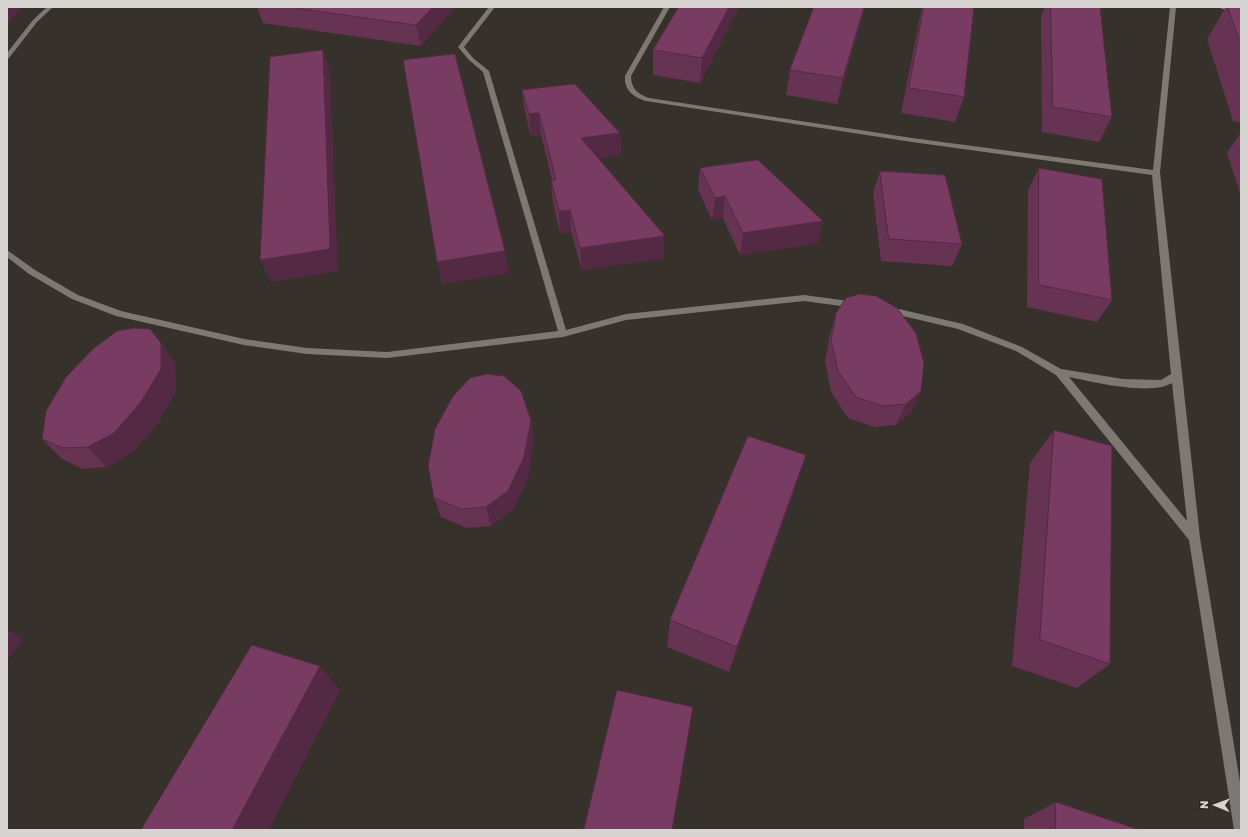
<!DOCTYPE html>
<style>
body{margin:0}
#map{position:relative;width:1248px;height:837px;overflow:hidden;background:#36312b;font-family:"Golos Text",sans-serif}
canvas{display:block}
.frame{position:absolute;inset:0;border:8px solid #d8d4d1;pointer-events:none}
.north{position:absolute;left:1196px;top:785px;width:40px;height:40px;-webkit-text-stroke:3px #2c2721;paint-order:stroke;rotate:271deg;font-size:11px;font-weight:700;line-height:16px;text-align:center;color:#d8d4d1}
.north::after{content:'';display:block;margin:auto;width:14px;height:18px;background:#d8d4d1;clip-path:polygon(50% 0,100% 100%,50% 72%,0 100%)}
</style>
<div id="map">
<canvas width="1248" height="837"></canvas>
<div class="frame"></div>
<div class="north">N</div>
</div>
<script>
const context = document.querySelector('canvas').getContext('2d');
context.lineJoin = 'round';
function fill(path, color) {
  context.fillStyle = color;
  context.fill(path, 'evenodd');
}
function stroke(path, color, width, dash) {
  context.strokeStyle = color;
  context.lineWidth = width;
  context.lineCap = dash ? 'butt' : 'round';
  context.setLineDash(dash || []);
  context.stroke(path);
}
const minor = new Path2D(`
 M47,7H53L37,22L9,58L7,59V53L33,20Z
 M489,7H495L464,47L473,58L489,71L566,330L626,314L804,295L856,302L860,305L859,307L856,308L804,301L626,320L563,337L387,358L307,354L244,345L116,316L72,299L29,274L7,257V250L35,270L78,295L121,311L244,339L307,348L387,352L558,331L483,72L469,60L458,47Z
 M664,7H670L631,76C631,89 638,94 649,98L912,138L1153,170L1170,7H1176L1160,173L1200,538L1241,788V830H1234L1189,540L1056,375L1016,351L958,329L886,312L882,309L886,306L963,324L1022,347L1061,369L1123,379L1161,380L1171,374L1152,175L912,142L646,101C633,97 624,90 625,76ZM1069,377C1094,382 1150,396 1172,383L1187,521Z`);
const tertiary = new Path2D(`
 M1219,7H1241V11L1222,9Z`);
const wall = new Path2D(`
 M257,7H455L421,46L263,23Z
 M679,7H739L700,83L653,75V50Z
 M865,7L837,104L786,95L790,70Z
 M922,7H974L964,97L955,122L901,113Z
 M1045,7H1100L1112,117L1099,142L1042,132L1041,17Z
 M1226,7H1241V123L1233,121L1207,39Z
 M522,90L620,133L621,155L598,158L663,258L582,270L571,232L560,233L553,203L551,180H552L541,135L531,136L525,112Z
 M1241,132V196L1227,153Z
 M700,168L818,243L740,255L723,218L712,220L698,190Z
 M1039,168L1112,300L1097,322L1027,307L1028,190Z
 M880,171L962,244L952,266L881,261L873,193Z
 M836,313L921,391L911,412L896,425L874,427L848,418L831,392L825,361L830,335Z
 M161,343L175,364L176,390L158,423L132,453L106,467L83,469L62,459L42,439Z
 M531,420L534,441L528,478L513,510L491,526L467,528L441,517L434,498Z
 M1054,430L1110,664L1077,688L1012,666L1030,463Z
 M795,488L729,672L667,647L670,620Z
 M1056,802L1140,830H1024V819Z`);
const shadedWall = new Path2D(`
 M7,7H22L7,24Z
 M433,7H455L421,46L416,25Z
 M729,7H739L700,83L702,58Z
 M864,7H865L837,104L843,78Z
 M323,50L330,72L338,271L271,282L260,260Z
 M539,113L541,135L531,136L529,114Z
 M620,133L621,155L582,160L581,138Z
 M725,196L723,218L712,220L715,198Z
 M570,210L571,232L560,233L559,211Z
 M823,221L818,243L740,255L743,233Z
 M665,236L663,258L582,270L580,248Z
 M505,251L509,273L442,284L437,262Z
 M161,343L175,364L176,390L158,423L132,453L106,467L88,447Z
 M921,391L911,412L896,425L906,404Z
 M531,420L534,441L528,478L513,510L491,526L486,507Z
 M806,455L795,488L729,672L737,647Z
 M7,629L24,640L7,660Z
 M320,666L340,690L269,830H232Z`);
const building = new Path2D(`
 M288,7H433L416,25Z
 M679,7H729L702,58L653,50Z
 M814,7H864L843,78L790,70Z
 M924,7H974L964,97L909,88Z
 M1051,7H1100L1112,117L1053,107Z
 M1228,7H1241V44Z
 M323,50L330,249L260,260L270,57Z
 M455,54L505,251L437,262L403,60Z
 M575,84L620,133L581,138L665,236L580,248L570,210L559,211L551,180H556L539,113L529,114L522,90Z
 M758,160L823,221L743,233L725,196L715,198L700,168Z
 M1039,168L1102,179L1112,300L1039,285Z
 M880,171L945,175L962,244L889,239Z
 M860,294L876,296L897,308L916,333L924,363L921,391L906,404L883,406L856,397L838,371L831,340L836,313L846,298Z
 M135,328L150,329L161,343V369L141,402L114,433L88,447L63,448L42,439L46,411L66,377L94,348L117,331Z
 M487,374L504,376L521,391L531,420L524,457L508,491L486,507L461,509L434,498L428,466L435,429L453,396L470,378Z
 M1054,430L1112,446L1110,664L1040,640Z
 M748,436L806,455L737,647L670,620Z
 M252,645L320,666L232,830H141Z
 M617,690L693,707L672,830H584Z
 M1056,802L1140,830H1056Z`);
fill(minor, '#7e7872');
fill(tertiary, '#7e7872');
fill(wall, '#673353');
fill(shadedWall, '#542944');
fill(building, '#783b61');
stroke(building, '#542944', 1);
</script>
